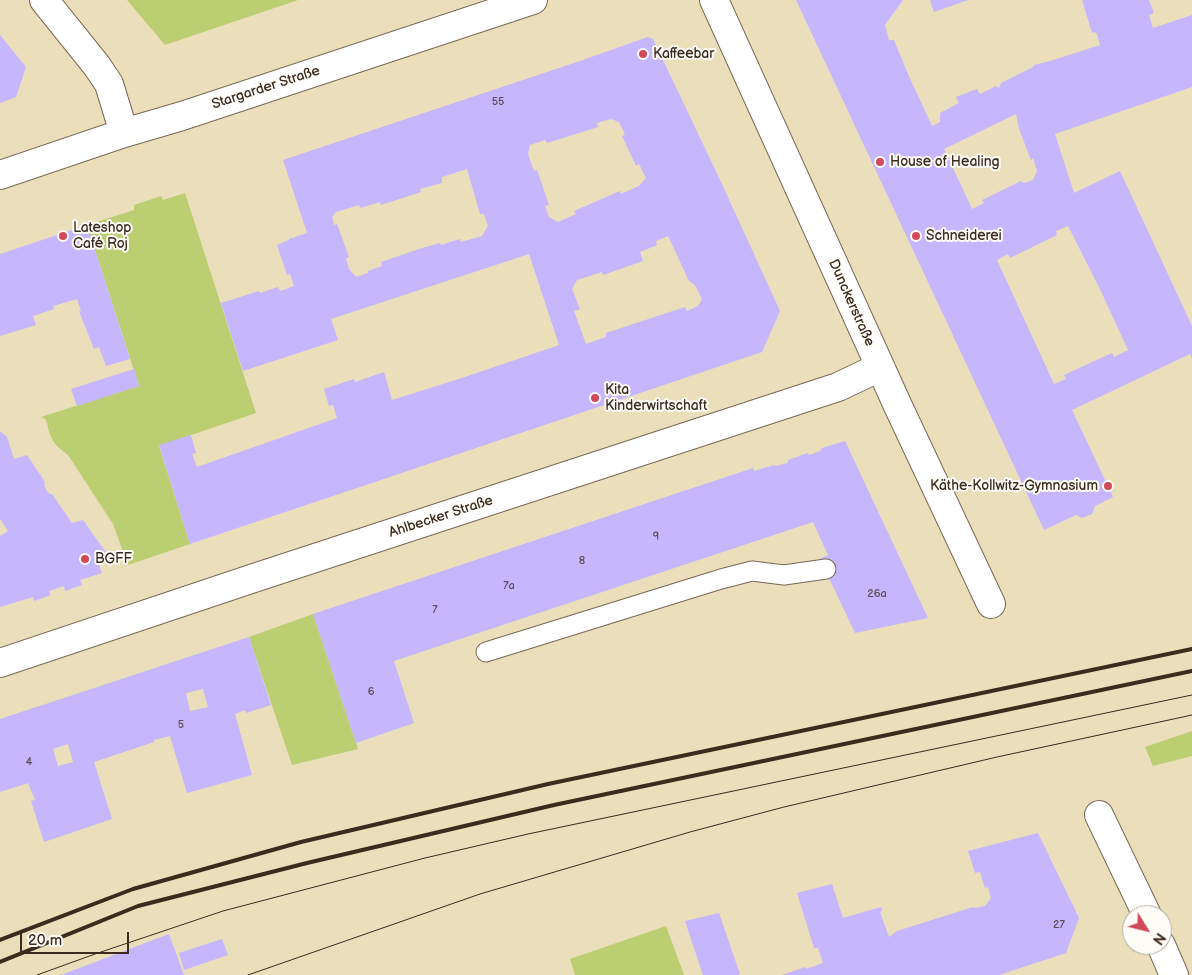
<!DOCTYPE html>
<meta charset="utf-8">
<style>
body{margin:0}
#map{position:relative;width:1192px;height:975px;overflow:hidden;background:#ebdeba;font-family:"Balsamiq Sans",sans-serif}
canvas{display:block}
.north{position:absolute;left:1122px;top:905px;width:50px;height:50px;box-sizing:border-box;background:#fdfcf7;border:1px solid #afa8a0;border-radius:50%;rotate:126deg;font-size:14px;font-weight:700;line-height:20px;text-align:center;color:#3b2a1e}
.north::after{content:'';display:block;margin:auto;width:18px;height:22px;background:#d1495b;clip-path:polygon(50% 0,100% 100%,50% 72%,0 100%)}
.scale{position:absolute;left:20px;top:932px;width:109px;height:22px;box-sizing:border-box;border:2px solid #3b2a1e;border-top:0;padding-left:6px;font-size:15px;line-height:18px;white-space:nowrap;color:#3b2a1e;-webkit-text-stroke:4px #fdfcf7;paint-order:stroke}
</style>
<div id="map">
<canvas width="1192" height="975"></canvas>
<div class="north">N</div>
<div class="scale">20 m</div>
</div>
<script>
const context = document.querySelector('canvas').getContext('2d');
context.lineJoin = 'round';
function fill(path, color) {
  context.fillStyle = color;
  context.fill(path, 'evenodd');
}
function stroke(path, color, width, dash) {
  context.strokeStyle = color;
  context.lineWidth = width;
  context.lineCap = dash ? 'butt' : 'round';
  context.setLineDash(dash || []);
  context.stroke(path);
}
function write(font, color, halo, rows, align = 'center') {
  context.font = font + ' "Balsamiq Sans",sans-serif';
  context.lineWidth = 4;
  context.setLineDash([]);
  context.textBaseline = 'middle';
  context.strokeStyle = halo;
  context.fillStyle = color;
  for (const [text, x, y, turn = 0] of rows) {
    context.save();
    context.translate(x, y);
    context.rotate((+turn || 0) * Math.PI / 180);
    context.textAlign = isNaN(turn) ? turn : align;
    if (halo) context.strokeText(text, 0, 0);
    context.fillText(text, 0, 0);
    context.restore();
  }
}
const green = new Path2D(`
 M127,0H298L165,45Z
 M185,193L256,413L159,446L190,544L128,565L113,524L68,455C60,449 53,444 50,434C47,428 49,426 45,419L41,417L139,386L87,225L134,210V205L161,196L163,200Z
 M313,614L358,749L292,765L249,637Z
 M1192,731V756L1153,766L1145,747Z
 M666,926L684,975H575L570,959Z`);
const building = new Path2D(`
 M796,0H903L885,25L889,40H894L908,74L932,126L940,122V113L959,103L956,97L977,89L980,94L996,86L999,88L1001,83L1033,67L1034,65L1050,61L1100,45L1097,34L1095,32L1092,33L1082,0H1149L1154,13L1149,15L1153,28L1192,15V87L1055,134L1074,193L1120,171L1192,326V358L1190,354L1072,410L1113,497L1095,506L1092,514L1082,518L1076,515L1044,530ZM1016,114L1019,129L1031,160L1033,158L1037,171L1033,180L1024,183L1021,181L982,200L984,203L972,209L944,149ZM1068,226L1100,289L1128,350L1114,357L1112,353L1064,375L1066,379L1054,384L997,260L1008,254L1010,258L1057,235L1056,231Z
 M930,0H968L934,12Z
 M0,35L26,67L16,97L0,103Z
 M648,37L653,39L722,184L780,311L762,352L190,544L159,445L191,435L196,453L192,454L197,467L337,418L333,405L329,406L324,389L354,379L355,382L384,372L392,400L462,378L559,345L529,254L334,318L331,319L338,340L243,371L221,303L259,291L260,293L278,287L280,291L294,286L290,274L287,275L277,245L289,240V239L307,233L283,160L577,62ZM611,119L619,122L625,134L622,136L636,166L639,164L646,178L639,186L621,194L620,191L574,211L576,214L558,222L549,217L545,206L549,205L537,170L534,171L528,154L530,145L545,140L547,143L598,127L597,123ZM467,169L480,214H484L488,226L482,236L461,242L460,239L441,245L440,243L419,249L381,262L382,266L368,271V273L356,277L349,269L346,258L349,257L337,224L334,225L332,217L336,212L359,205L360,208L380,202L381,205L421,192L420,189L442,183V177ZM668,236L689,281L695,285L702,299L698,306L687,311L685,307L606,333V337L586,344L574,311L580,309L572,289L577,280L602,272L603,275L643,261L640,252L657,245L656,241Z
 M87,225L130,359L106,366L99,347L94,349L79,311H81L77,299L53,306L54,309L33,316L36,325L0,336V254Z
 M134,369L139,386L77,406L71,389Z
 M0,431L7,437L14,459L27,455L45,482L44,484L46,490L50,494H52L72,523L83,520L107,554L97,560L102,573L80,580L82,585L65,591L64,586L49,591L51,595L34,601L33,597L0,607V536L8,531L0,519Z
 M845,441L928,618L855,633L820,559L828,555L813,522L394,661L414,723L356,743L313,614L753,468L754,471L774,465L776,466L788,463V460L808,453L809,455L820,451L822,448Z
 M249,637L271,705L246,713L245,710L235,714L252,775L187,793L170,736L154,740V742L94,762L112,819L44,842L31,801L35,800L28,783L0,792V719ZM203,689L208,707L190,711L186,693ZM68,744L73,762L58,766L53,749Z
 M1038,833L1079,918L1066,953L999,975H782L805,967L806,969L823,963L818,948H814L797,893L832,884L843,918L881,907L882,911L880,912L889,937L897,931L973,907L975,908L985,906L991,898L988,887L985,888L980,872L975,873L968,851Z
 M719,913L740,974L738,975H703L685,921Z
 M169,934L184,975H61Z
 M222,939L228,955L184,970L179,953Z`);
const service = new Path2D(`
 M486,652L721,579L752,571L784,575L826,569`);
const minor = new Path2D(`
 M44,0L97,66L109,84L124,133
 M714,0L898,406L991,604
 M0,175L124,133L182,116L533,0
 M0,663L257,577L838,387L880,367
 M1099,815L1147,915
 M1161,945L1174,975`);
const tram = new Path2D(`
 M37,975L95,954L223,911L425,858L528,834L1192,695
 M248,975L480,894L690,832L784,807L997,757L1192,715`);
const rail = new Path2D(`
 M0,940L133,889L301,842L548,784L1192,649
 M0,962L138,906L307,863L554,805L1192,671`);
const markers = [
 [643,54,5,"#d1495b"],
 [880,162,5,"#d1495b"],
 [63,236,5,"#d1495b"],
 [916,236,5,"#d1495b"],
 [595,398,5,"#d1495b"],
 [1108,486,5,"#d1495b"],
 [85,559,5,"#d1495b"]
];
const numberNames = [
 ["55",498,102],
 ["9",656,537],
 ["8",582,561],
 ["7a",509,586],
 ["26a",877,594],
 ["7",435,610],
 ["6",371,692],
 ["5",181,725],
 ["4",29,762],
 ["27",1059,925]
];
const poiNames = [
 ["Kaffeebar",653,54],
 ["House of Healing",890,162],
 ["Lateshop",73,228],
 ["Café Roj",73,244],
 ["Schneiderei",926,236],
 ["Kita",605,390],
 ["Kinderwirtschaft",605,406],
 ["Käthe-Kollwitz-Gymnasium",1098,486,"right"],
 ["BGFF",95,559]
];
const streetNames = [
 ["Stargarder Straße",266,88,-18],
 ["Dunckerstraße",851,303,66],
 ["Ahlbecker Straße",441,517,-18]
];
fill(green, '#bcce72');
fill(building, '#c5b6fe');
stroke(service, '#796955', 21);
stroke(minor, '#796955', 30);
stroke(service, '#fff', 19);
stroke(minor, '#fff', 28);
stroke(tram, '#3b2a1e', 1);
stroke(rail, '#3b2a1e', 4);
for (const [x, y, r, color] of markers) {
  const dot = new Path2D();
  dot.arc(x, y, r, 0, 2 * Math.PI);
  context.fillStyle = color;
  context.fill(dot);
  stroke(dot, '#fdfcf7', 2);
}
write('11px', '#5e4d56', null, numberNames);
write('14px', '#3b2a1e', '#fdfcf7', poiNames, 'left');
write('14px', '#3b2a1e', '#fdfcf7', streetNames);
</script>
